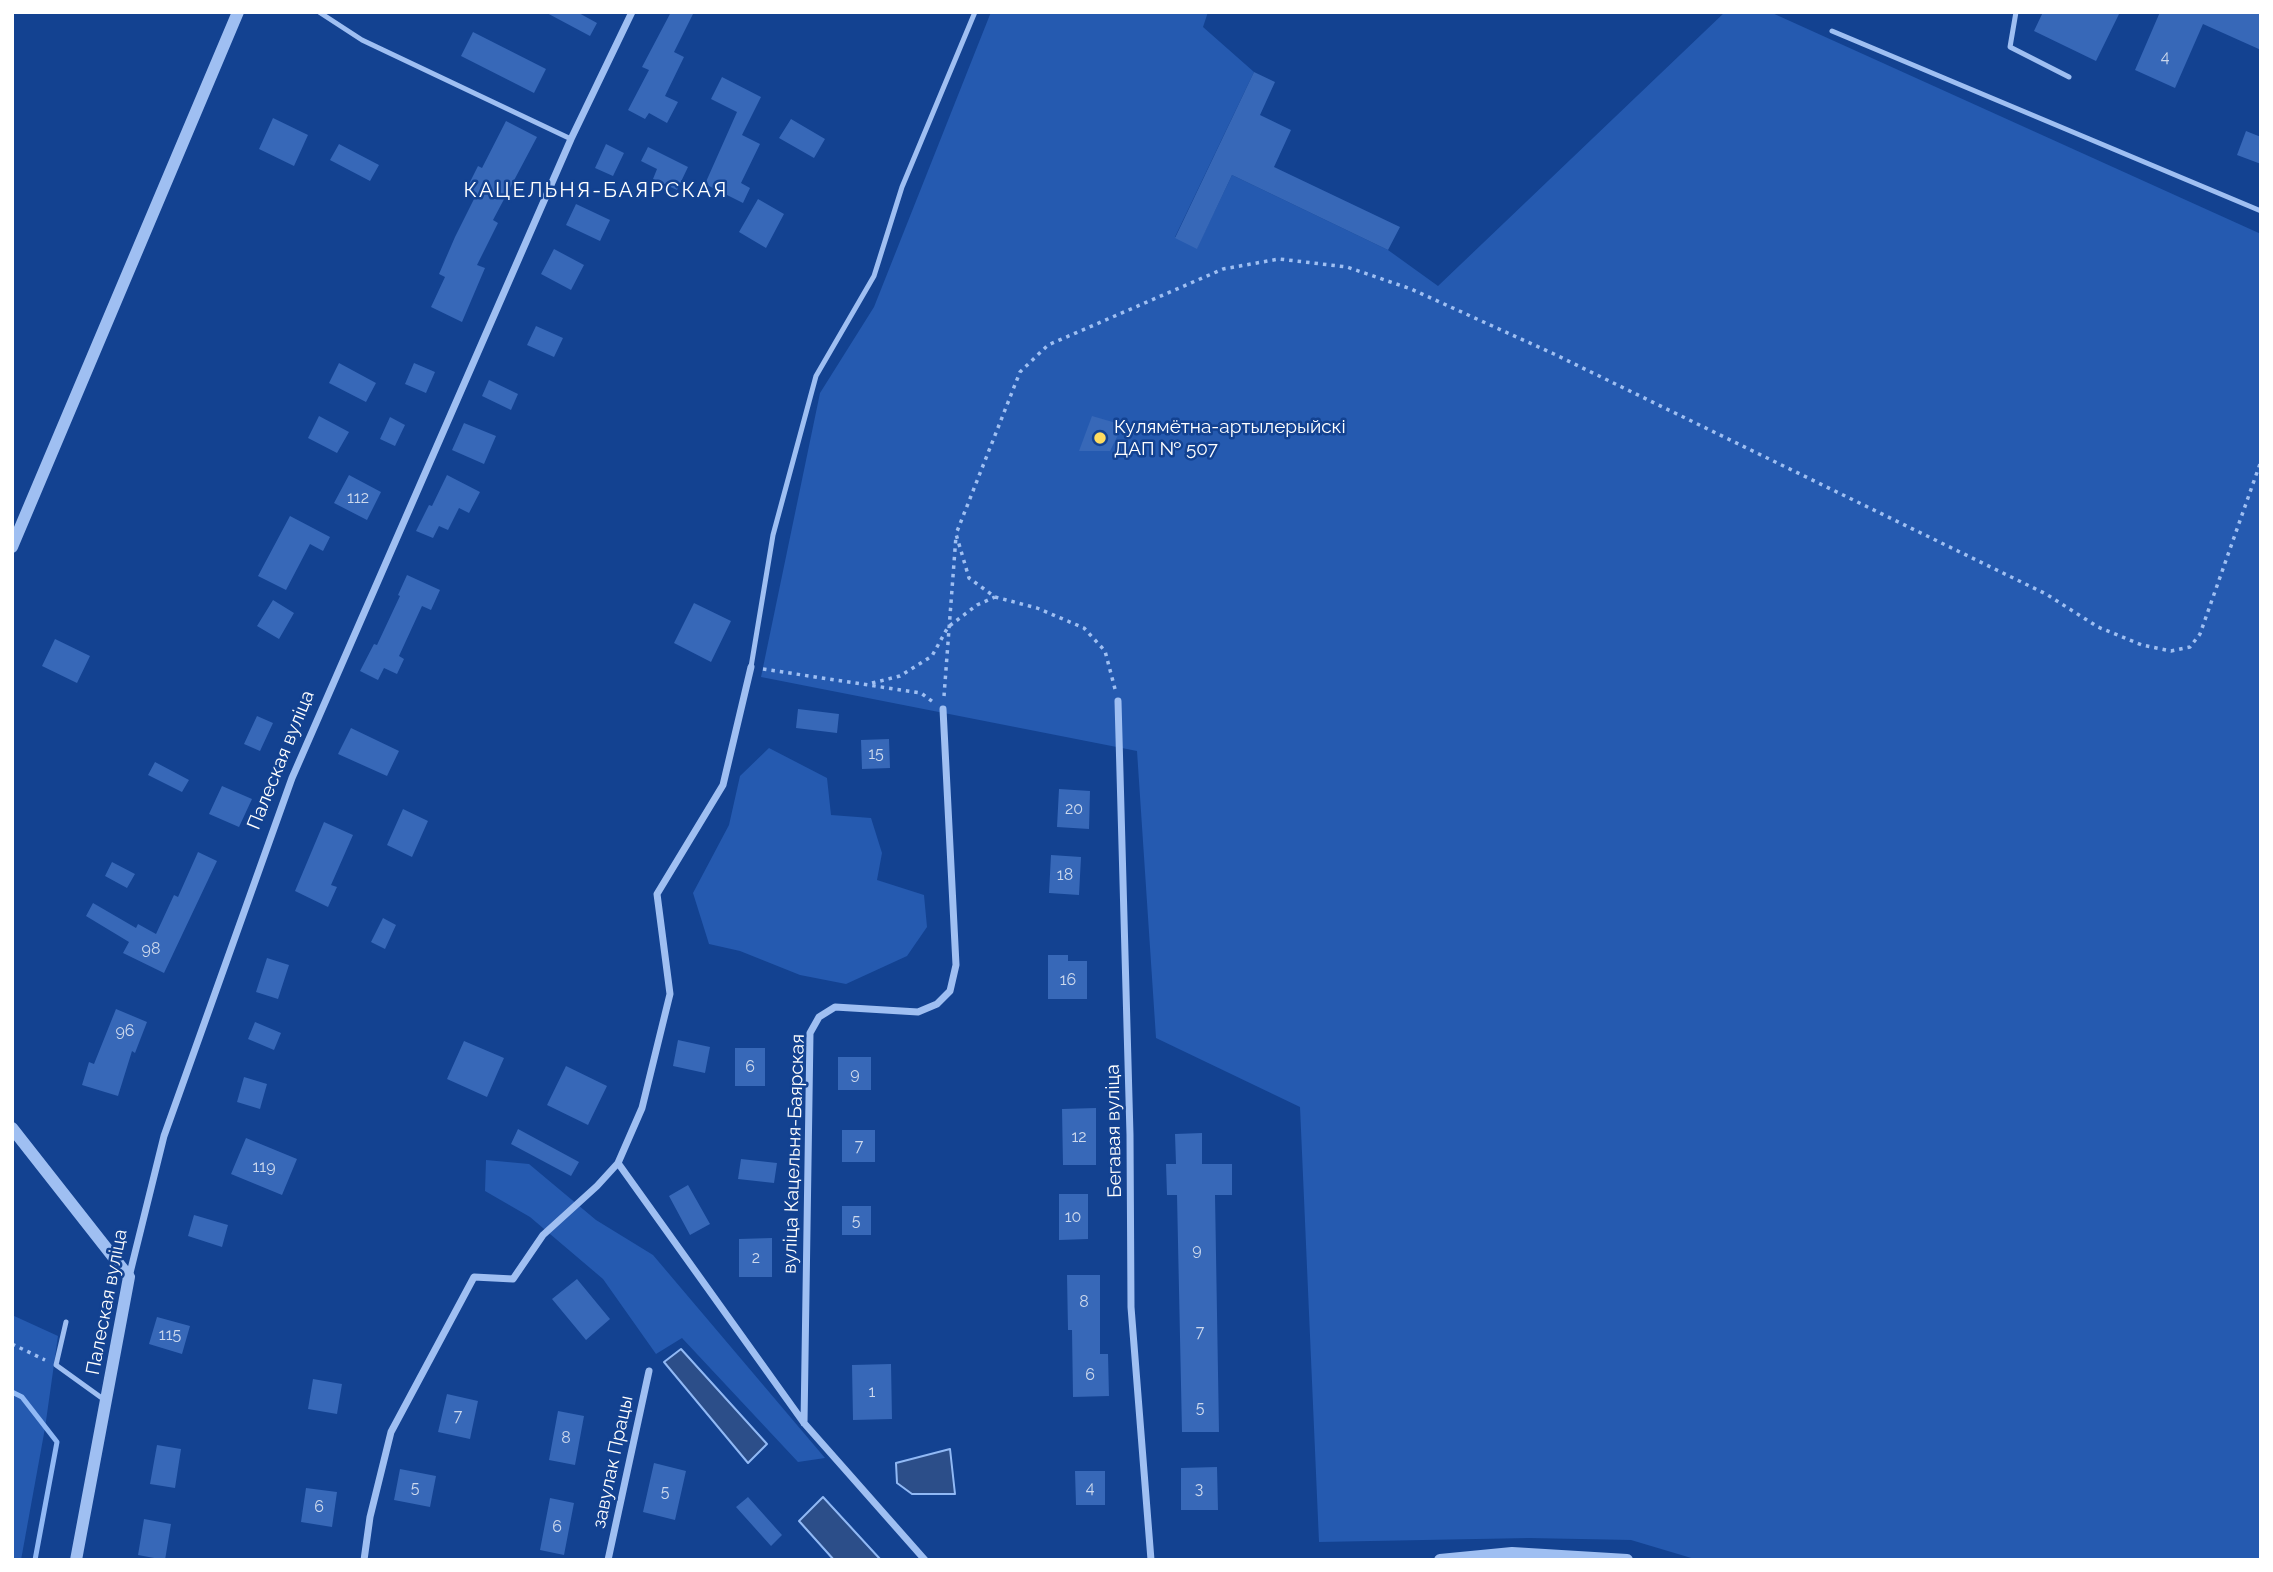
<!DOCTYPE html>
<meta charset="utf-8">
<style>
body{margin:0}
#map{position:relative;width:2273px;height:1572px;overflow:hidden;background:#134291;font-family:Raleway,sans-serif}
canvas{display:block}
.frame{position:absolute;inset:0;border:14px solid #fff;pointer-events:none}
</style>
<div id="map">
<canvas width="2273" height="1572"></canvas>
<div class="frame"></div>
</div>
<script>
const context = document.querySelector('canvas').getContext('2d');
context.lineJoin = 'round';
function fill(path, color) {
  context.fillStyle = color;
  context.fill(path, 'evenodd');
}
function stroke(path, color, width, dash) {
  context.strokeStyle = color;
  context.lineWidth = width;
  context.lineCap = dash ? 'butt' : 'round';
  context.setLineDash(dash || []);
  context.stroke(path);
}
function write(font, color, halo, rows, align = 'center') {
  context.font = font + ' Raleway,sans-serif';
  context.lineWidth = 5;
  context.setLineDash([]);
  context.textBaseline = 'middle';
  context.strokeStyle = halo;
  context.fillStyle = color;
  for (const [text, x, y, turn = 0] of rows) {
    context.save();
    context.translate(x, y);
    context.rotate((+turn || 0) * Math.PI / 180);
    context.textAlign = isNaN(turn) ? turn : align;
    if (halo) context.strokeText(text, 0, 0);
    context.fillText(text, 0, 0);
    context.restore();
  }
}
const green = new Path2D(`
 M991,12H1208L1203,27L1254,72L1175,237L1197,248L1232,175L1388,250L1438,286L1725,12H1770L2261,234V1560H1698L1631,1540L1529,1538L1319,1542L1300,1107L1156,1038L1137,751L761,677L820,393L874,307Z
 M769,748L827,778L831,815L871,818L882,853L877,880L924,895L927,927L907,956L846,984L800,975L740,951L709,944L693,893L729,825L740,776Z
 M486,1160L529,1164L596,1220L653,1255L825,1458L798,1462L682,1338L656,1354L603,1279L530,1217L485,1191Z
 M12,1315L58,1336L45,1428L21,1560H12Z`);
const water = new Path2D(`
 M681,1349L767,1444L748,1463L664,1362Z
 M950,1449L955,1494H912L897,1483L896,1463Z
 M823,1497L880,1559V1560H834L799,1521Z`);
const stream = new Path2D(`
 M12,1392L22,1397L57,1442L35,1560`);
const building = new Path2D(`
 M545,12H577L597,23L590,36Z
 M671,12H694L674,52L684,57L665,96L678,102L667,123L649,113L645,119L628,110L649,70L642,67Z
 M2043,12H2120L2096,61L2034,31Z
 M2160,12H2261V50L2203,24L2175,88L2135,70Z
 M473,32L546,69L534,93L461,56Z
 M1254,72L1275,82L1260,115L1291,130L1274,167L1400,227L1388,250L1232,175L1197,249L1175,238Z
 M722,77L761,97L742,135L760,144L741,183L750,188L743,203L705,184L737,112L711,99Z
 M273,118L308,135L294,166L259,149Z
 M791,119L825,139L814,158L779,138Z
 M506,121L537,137L493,220L498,223L477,265L485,268L462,322L431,307L445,277L439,274L455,237L477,193L467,188L478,166L482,168Z
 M2246,131L2261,137V164L2237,155Z
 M339,144L379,165L370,181L330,160Z
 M606,144L624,153L613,176L595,168Z
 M648,147L688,167L677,190L653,179L657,169L641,161Z
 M758,199L784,214L766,248L739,232Z
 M576,204L610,220L600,241L566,225Z
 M554,249L584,265L571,290L541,274Z
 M536,326L563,338L554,357L527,345Z
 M339,363L376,383L366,402L329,383Z
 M414,363L435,372L426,393L405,384Z
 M489,380L518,394L511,410L482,396Z
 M319,416L349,432L337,453L308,438Z
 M1092,416L1123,425L1110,451H1079Z
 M390,417L405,425L395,446L380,439Z
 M464,423L496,436L484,464L452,450Z
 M349,475L381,492L367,520L334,503Z
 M447,475L480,492L469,513L459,508L448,530L439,526L433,538L416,531L429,505L432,506Z
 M290,516L330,537L323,551L310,544L286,590L258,576Z
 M407,575L440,590L431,610L422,606L399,656L404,659L397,674L384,668L378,680L360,671L374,644L377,645L400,596L398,595Z
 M273,600L294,613L279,639L257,626Z
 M694,603L731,621L711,662L674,643Z
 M55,639L90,656L77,683L42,666Z
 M798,709L839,714L837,733L796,728Z
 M257,716L273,723L260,751L244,744Z
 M351,728L399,751L387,776L338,754Z
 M889,739L890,768L862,769L861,740Z
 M155,762L189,780L182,792L148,775Z
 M222,786L252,799L239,827L209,814Z
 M1059,789L1090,791L1089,829L1057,827Z
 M403,809L428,821L412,857L387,845Z
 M324,822L353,835L331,885L337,887L328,907L295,891Z
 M198,852L217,861L164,973L123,953L129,942L86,916L93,903L136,928L138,924L156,934L174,895L178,897Z
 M1051,855L1081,857L1079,895L1049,893Z
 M112,862L135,874L127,888L105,876Z
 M383,918L396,925L385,949L371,942Z
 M1048,955H1068V961H1087V999H1048Z
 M267,958L289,965L278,999L256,992Z
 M116,1009L147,1022L135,1053L132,1051L118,1096L82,1085L89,1062L94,1064Z
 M255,1022L281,1033L274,1050L248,1039Z
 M678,1040L710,1047L705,1073L673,1066Z
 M464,1041L504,1058L487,1097L447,1079Z
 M735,1048H765V1086H735Z
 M838,1057H871V1090H838Z
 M566,1066L607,1086L588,1125L547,1105Z
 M244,1077L267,1084L260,1109L237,1102Z
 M1096,1108V1165H1063L1062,1109Z
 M518,1129L579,1162L571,1176L511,1144Z
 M842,1130H875V1162H842Z
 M1202,1133V1164H1232V1195H1215L1219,1432H1182L1177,1195H1167L1166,1164H1176L1175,1134Z
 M246,1138L297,1159L282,1195L231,1174Z
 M741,1159L777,1163L774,1183L738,1179Z
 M688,1185L710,1224L690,1235L669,1196Z
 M1059,1194H1088V1239L1059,1240Z
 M842,1206H871V1235H842Z
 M194,1215L228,1225L222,1247L188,1236Z
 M772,1238V1277H739V1239Z
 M1067,1275H1100V1354H1108L1109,1396L1073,1397L1072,1330H1068Z
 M577,1279L610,1319L586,1340L552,1299Z
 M157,1317L190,1326L182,1354L149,1344Z
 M891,1364L892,1419L853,1420L852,1365Z
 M313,1379L342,1384L337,1414L308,1409Z
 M447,1394L478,1401L470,1439L438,1432Z
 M558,1411L584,1416L575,1465L549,1460Z
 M157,1445L181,1449L175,1488L150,1484Z
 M654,1463L686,1471L675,1520L643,1512Z
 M1217,1467L1218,1510H1181V1468Z
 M400,1469L436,1476L430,1507L394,1500Z
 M1075,1471H1105V1505H1076Z
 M306,1488L337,1492L332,1527L301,1522Z
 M748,1497L782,1535L771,1546L736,1507Z
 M550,1498L574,1503L564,1555L540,1550Z
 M144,1519L171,1524L165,1560L138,1555Z`);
const path = new Path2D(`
 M763,669L921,693L933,702
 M872,683L900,676L932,656L948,627L977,605L995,597
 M1115,689L1105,651L1084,628L1037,608L995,597L969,578L956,534L1020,372L1048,345L1223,269L1279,259L1347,267L1411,289L1554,354L2046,594L2098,627L2142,645L2171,651L2190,647L2200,634L2261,461
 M944,696L956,536
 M12,1344L45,1360`);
const service = new Path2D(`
 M319,12L362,40L571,139
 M2016,12L2010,47L2069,77
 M1832,31L2261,211
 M751,667L773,535L816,376L874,276L902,187L975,12
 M66,1322L56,1365L106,1401`);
const minor = new Path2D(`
 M1118,701L1130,1135L1131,1307L1151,1560
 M618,1163L804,1423L925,1560
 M129,1277L164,1136L292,778L571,139L632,12
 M804,1423L810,1033L819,1017L835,1007L918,1012L937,1004L950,991L956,965L943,709
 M364,1560L370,1517L391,1432L474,1277L513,1279L543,1235L597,1186L618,1163L642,1108L670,994L657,894L723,785L751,667
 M608,1560L649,1371`);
const tertiary = new Path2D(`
 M12,547L238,12
 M12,1128L129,1277L76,1560
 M1440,1560L1512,1553L1627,1560`);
const markers = [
 [1100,438,7,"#ffdc60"]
];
const numberNames = [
 ["4",2165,57],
 ["112",358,498],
 ["15",876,754],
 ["20",1074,809],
 ["18",1065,875],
 ["98",151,949],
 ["16",1068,980],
 ["96",125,1031],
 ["6",750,1067],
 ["9",855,1074],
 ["12",1079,1137],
 ["7",859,1146],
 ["119",264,1167],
 ["10",1073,1217],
 ["5",856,1221],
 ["9",1197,1250],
 ["2",756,1258],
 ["8",1084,1302],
 ["7",1200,1332],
 ["115",170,1335],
 ["6",1090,1375],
 ["1",872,1392],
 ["5",1200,1408],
 ["7",458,1416],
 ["8",566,1438],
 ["5",415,1488],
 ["4",1090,1488],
 ["3",1199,1489],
 ["5",665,1492],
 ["6",319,1507],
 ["6",557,1527]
];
const poiNames = [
 ["Кулямётна-артылерыйскі",1114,427],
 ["ДАП № 507",1114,449]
];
const streetNames = [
 ["Палеская вуліца",281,760,-68],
 ["Бегавая вуліца",1114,1131,-91],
 ["вуліца Кацельня-Баярская",794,1154,-88],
 ["Палеская вуліца",107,1302,-79],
 ["завулак Працы",613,1462,-78]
];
const neighbourhoodNames = [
 ["КАЦЕЛЬНЯ-БАЯРСКАЯ",596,191]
];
fill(green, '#255ab0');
fill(water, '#2c4e89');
stroke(water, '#91b9f5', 2);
stroke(stream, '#91b9f5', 5);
fill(building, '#3768b8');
stroke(path, '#9fbff2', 3.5, [3.5, 5]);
stroke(service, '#9fbff2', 5);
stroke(minor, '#9fbff2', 7);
stroke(tertiary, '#9fbff2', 12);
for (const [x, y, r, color] of markers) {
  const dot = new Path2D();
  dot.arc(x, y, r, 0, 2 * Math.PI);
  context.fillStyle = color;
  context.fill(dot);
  stroke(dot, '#134291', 2.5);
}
write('16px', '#cdd9ed', null, numberNames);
write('19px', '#fff', '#134291', poiNames, 'left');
write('19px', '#fff', '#134291', streetNames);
context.letterSpacing = '2px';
write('21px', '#fff', '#134291', neighbourhoodNames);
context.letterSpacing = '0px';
</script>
